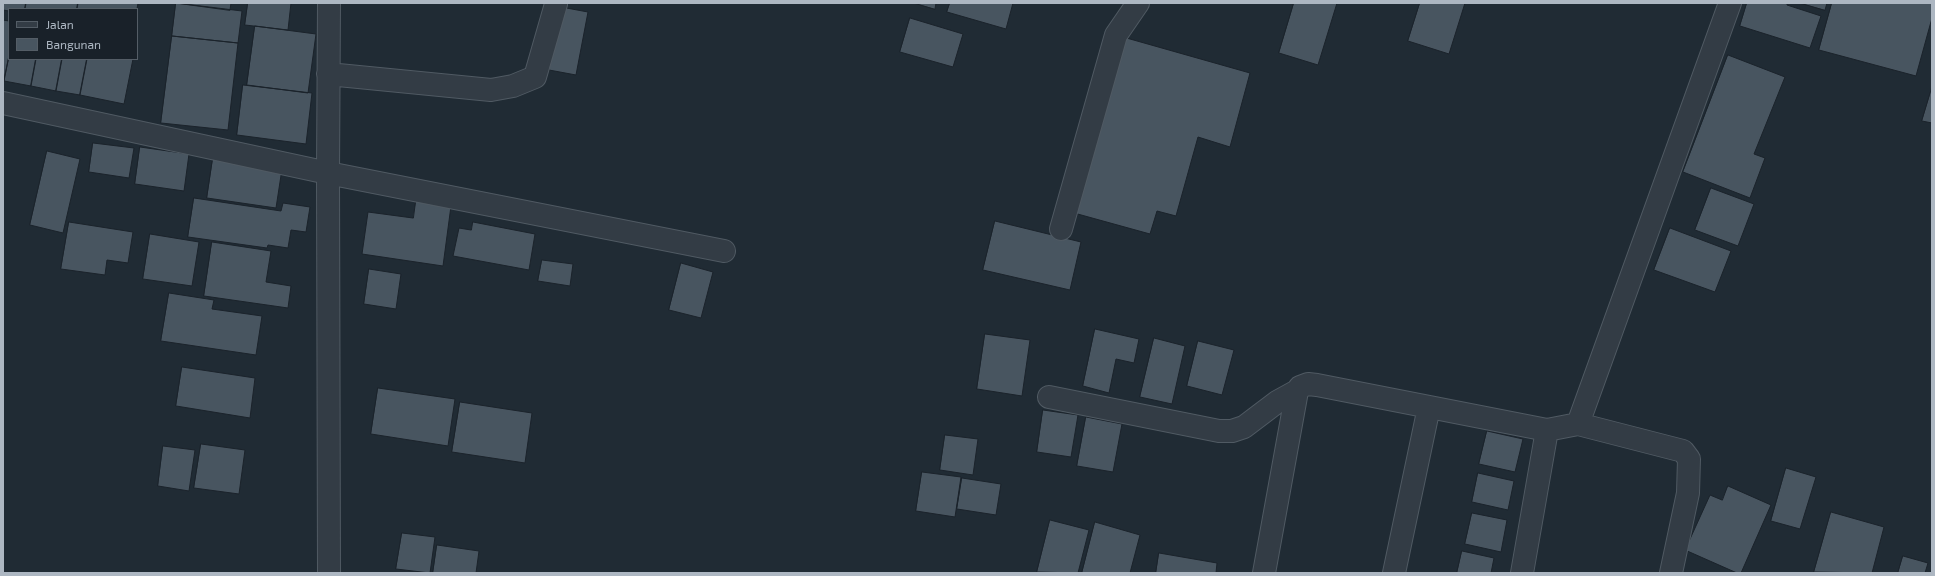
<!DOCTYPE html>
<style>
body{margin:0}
#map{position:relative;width:1935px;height:576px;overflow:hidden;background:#202b34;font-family:"Exo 2",sans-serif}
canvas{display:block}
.frame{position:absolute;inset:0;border:4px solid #adb7c2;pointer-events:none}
.legend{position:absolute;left:8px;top:8px;width:130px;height:52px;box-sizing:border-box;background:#192129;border:1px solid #545d66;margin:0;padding:5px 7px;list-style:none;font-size:12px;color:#adb7c2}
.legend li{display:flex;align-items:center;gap:8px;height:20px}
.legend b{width:20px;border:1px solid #545d66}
</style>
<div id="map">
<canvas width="1935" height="576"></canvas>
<div class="frame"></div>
<ul class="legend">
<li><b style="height:5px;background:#333c45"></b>Jalan</li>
<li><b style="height:11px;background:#485560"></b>Bangunan</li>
</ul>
</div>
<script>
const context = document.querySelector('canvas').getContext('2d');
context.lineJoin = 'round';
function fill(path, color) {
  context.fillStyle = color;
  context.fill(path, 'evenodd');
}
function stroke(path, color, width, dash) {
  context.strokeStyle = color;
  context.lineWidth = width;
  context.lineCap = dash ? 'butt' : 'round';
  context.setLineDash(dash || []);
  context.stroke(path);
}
const building = new Path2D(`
 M3,3H26L25,9H9V11L3,10Z
 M26,3H78L77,9H25Z
 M78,3H138L137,9H77Z
 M176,3H231L230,10Z
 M176,3L242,11L238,43L172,36Z
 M248,3H291L288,30L245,25Z
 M914,3H936L935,9Z
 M950,3H1013L1006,29L947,12Z
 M1294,3H1337L1318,65L1279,53Z
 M1420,3H1465L1449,54L1408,41Z
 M1747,3H1787V5L1821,16L1810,48L1740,26Z
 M1800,3H1827L1825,10Z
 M1832,3H1932V18L1916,76L1819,50Z
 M561,7L588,12L576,75L549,70Z
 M910,18L963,34L953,67L900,52Z
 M3,20L9,21V56L4,81Z
 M255,26L316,34L308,93L247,85Z
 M172,36L238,43L228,130L161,123Z
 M1123,37L1250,73L1230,147L1198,137L1176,216L1157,211L1150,234L1074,213Z
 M1728,55L1785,77L1754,154L1765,158L1750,198L1683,172Z
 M9,56V59H36L31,86L4,81Z
 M36,59H62L56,91L31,86Z
 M62,59H87L80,95L56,91Z
 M87,59H133L124,104L80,95Z
 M243,85L312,93L306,144L237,135Z
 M1932,87V123L1922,121Z
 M93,143L134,148L129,178L89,172Z
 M140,147L189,154L184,191L135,184Z
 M47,151L80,159L63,233L30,225Z
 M213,158L282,169L276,208L207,198Z
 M1711,188L1754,204L1738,246L1695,230Z
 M194,198L281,211L283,203L310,207L306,232L291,230L288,248L268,245L267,248L188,237Z
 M416,201L451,206L443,266L362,254L368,212L413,218Z
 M995,221L1081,242L1070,290L983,270Z
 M69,222L133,232L128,263L107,260L105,275L61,269Z
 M473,222L535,234L529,270L453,256L459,228L471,230Z
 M1670,228L1731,251L1715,292L1654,270Z
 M150,234L199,242L192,286L143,279Z
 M212,242L271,251L266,282L291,286L288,308L204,296Z
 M542,260L573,264L570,286L538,281Z
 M681,263L713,272L701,318L669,310Z
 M369,269L401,274L396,309L364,304Z
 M169,293L214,300L212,309L262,316L256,355L161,341Z
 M1095,329L1139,339L1134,363L1116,359L1109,393L1083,386Z
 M985,334L1030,340L1022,396L977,389Z
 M1154,338L1185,346L1172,404L1140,397Z
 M1198,341L1234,350L1222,395L1187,386Z
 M182,367L255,378L250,418L176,406Z
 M378,388L455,399L448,446L371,434Z
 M460,402L532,413L525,463L452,452Z
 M1043,410L1078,415L1071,457L1037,452Z
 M1086,417L1122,424L1113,472L1077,466Z
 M1487,431L1523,439L1515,472L1479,464Z
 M945,435L978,439L973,475L940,470Z
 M201,444L245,450L239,494L194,488Z
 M163,446L195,450L189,491L158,486Z
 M1786,468L1816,477L1800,529L1771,521Z
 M922,472L961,477L955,517L916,511Z
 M1478,473L1514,481L1508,510L1472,502Z
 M962,478L1001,484L996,515L957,509Z
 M1728,486L1771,505L1741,573H1737L1685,550L1710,495L1722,500Z
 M1831,512L1884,527L1872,573L1814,572Z
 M1472,513L1507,520L1501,552L1465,544Z
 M1050,520L1089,530L1078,573L1037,572Z
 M1095,522L1140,535L1130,573H1082Z
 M402,533L435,537L430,573L396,569Z
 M437,545L479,551L476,573H433Z
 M1462,551L1494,558L1491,573H1457Z
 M1159,553L1217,563L1216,573H1156Z
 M1903,556L1928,563L1925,573H1898Z`);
const minor = new Path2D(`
 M329,3L328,173L329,573
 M328,74L491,90L513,86L535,77L556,4
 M3,103L328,173L724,251
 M1061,229L1116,35L1138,3
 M1049,397L1219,431H1232L1244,427L1277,402L1297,391
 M1264,573L1297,391L1300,387L1308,384L1317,385L1547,430L1578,424
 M1394,573L1429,407
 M1522,573L1547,430
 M1671,573L1688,493L1689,459L1683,451L1578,424L1730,3`);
fill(building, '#485560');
stroke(building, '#1b232b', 1);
stroke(minor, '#505a63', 24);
stroke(minor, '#333c45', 22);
</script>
